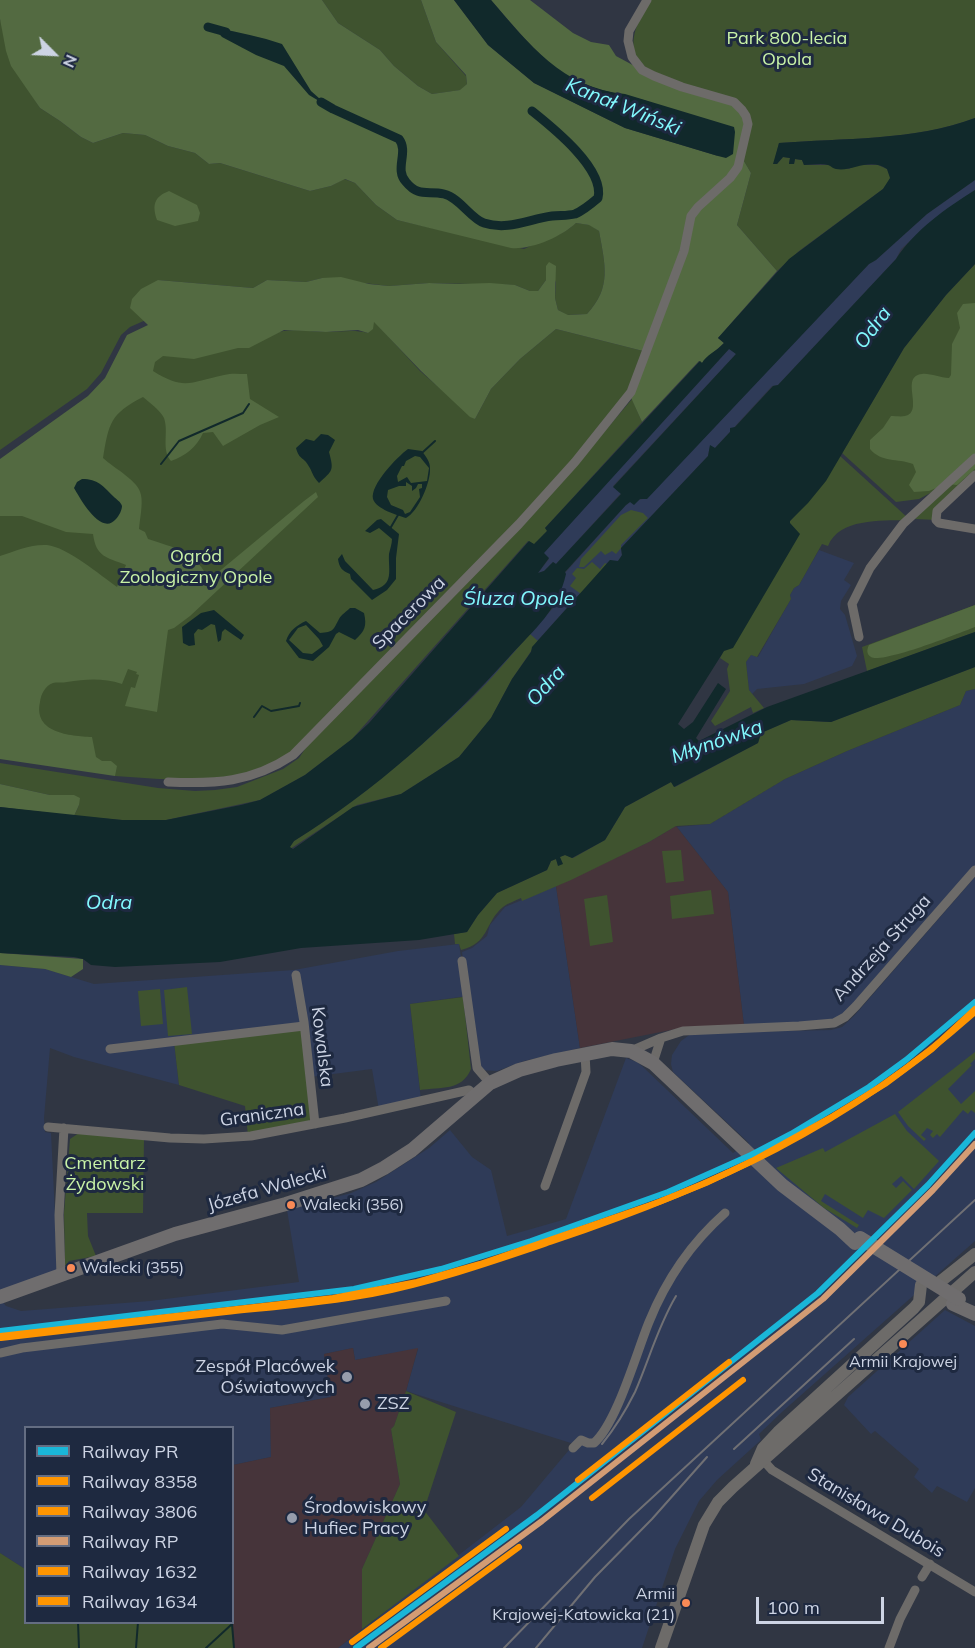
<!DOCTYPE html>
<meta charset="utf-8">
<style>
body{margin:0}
#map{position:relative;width:975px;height:1648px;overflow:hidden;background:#303643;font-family:Mulish,sans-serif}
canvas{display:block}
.legend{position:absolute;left:24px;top:1426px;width:210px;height:198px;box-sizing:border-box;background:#1e2940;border:2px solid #646d82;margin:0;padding:8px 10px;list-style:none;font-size:18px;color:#cdd4e4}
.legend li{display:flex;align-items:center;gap:12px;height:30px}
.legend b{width:30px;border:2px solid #646d82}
.north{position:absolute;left:24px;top:24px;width:60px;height:60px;-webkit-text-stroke:4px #1e2940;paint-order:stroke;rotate:114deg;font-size:16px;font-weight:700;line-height:24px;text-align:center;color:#cdd4e4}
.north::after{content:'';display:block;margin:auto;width:21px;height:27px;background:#cdd4e4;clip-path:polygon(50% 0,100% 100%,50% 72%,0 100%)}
.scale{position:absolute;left:756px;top:1597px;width:128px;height:27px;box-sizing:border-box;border:3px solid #cdd4e4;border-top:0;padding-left:8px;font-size:18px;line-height:21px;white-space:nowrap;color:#cdd4e4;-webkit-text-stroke:4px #1e2940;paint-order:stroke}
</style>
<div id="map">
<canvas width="975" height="1648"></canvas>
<ul class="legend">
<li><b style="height:8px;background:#1ab6d8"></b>Railway PR</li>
<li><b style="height:8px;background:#ff9500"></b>Railway 8358</li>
<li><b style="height:8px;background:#ff9500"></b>Railway 3806</li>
<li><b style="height:8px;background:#d39c74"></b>Railway RP</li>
<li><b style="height:8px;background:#ff9500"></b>Railway 1632</li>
<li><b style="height:8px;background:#ff9500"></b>Railway 1634</li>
</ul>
<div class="north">N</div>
<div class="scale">100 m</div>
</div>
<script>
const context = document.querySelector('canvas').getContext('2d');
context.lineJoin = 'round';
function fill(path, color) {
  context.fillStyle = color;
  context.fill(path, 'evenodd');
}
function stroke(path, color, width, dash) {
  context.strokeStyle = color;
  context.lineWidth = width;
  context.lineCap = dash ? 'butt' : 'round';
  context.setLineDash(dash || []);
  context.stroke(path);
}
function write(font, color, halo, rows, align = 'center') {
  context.font = font + ' Mulish,sans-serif';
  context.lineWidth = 6;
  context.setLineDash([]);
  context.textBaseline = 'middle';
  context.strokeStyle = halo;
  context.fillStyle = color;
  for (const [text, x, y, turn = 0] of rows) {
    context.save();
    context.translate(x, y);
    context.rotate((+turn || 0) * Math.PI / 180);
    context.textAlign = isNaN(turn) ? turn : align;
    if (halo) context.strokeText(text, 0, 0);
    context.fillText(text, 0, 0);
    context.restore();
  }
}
const built = new Path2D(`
 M975,180V190L938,216L901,249L896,259L778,385L772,386L715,448L710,446L708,456L621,548L622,556L617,562L610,560L532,647L357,805L341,810L472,698L553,608L565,573L625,506L630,502L647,498L869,264L876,260L927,214Z
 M730,348L736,354L613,486L621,493L556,564L553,562L544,571L538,573L549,559L543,553Z
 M819,550L854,563L844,580L851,585L841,601L840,609L845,615L857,656L852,666L804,684L757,689L752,694L749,690L746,662L751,655L758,657L791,599L790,595L794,588L799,585Z
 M975,689V866L845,1015L836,1020L744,1026L728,892L677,827L710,824L785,779L847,751L960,705L966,691Z
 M975,877V1241L782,1412L759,1434L761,1440L717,1480L699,1501L675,1549L642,1648H338L521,1507L574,1444L406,1391L418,1349L355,1360L353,1348L324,1354L331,1397L270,1408L271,1457L233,1465L232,1428H26L25,1569L0,1553V1299L6,1306L21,1311L150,1301L299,1282L287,1210L351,1193L376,1182L429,1148L450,1130L472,1157L491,1170L507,1236L566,1219L626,1058L637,1062L642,1066L733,1153L749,1143L673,1072L671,1064L672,1055L681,1041L692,1033L831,1030L842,1027L854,1016Z
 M556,886L580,1048L524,1061L497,1071L480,1070L475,1047L462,952L472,948L487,936L490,925L505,907Z
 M459,944L467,996L410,1004L421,1100L379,1110L372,1069L310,1077L174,1042L179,1085L74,1057L50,1048L44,1118L45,1132L51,1133L58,1276L0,1297V965L45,969L94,984L294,970L398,951Z
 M945,1310L975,1326V1488L967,1502L937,1486L932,1493L914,1477L919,1469L875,1431L871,1434L844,1405L848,1397Z`);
const education = new Path2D(`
 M676,826L728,892L744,1026L686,1027L580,1048L556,886L649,842Z
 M353,1348L355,1360L418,1348L406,1391L394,1426L391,1429L400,1484L362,1569V1629L338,1648H234L232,1623L233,1465L271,1457L270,1408L331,1397L324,1354Z`);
const green = new Path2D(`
 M322,0H421L436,42L466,76L467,84L461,90L432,94L418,86L394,66L380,50L338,23Z
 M651,0H975V118C914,141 843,138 779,143L774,164H777L783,157L790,158L789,163L794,164L795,159L802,160L804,165H829L849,169L856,165H878L887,169L891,178L883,189L799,251L777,271L737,225L751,173L741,156L748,124C726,113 649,79 638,61C626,40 640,17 651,0Z
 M0,19L27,87L40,108L60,121L81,137L93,143L123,133L145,135L168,146L195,153L209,164L220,163L310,191L331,186L344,179L355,183L376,205L397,220L524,249C542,240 561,237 576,223L590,225L599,231C605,265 612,287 587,314L567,315L558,310L555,298L556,282L546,266V280L538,291H530L515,285L429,283L389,286L322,278L306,282L267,280L253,288L158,280L155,316L130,327L121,335L101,373L87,389L0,450Z
 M975,264V475L937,511L936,520L915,519L936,490L919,499L896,502L842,453L904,348L946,295Z
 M374,321L420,371L475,419L491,389L520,359L556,329L643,351L628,391L573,460L517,522L306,740L280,761L226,780L159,779L115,776V774L0,757V465L141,360L273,334C290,327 307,332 325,332C340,332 354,329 368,333Z
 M632,399L642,422L545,528L548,530L534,545L528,541L352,739L305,775L260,800L166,820H122L74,816L79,805L74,795H50L0,784V763L158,788L195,791L215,790L237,787L283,769L299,758L309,743L577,464Z
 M840,456L908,518L906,520C881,521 839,518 828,546L822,544L799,585L794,588L790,595L791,599L757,657L751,655L746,662L749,690L764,708L753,713L751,707L715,726L711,721L730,691L727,669L729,664L720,658L790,521C810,499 825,481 840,456Z
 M631,510L643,513L648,518L621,545V548L616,554L612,551L605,555L601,551L584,567H579L581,559L621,515Z
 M592,562L600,569L605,563L607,564L581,594L570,586L576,578L572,574L577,568L584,569Z
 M975,605V632L867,671L862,647Z
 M530,634L538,641L512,679L491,718L459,757L401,794L357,805L290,849V846L294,841C358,801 417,751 471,699C492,679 510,656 530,634Z
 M975,667V689L966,691L960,705L847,751L785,779L710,824L676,826L649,842L571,880L522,901L521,898C515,901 508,903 503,907C484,923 490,943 461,950L459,944H455L454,934L467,932L478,915L497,893L547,870L551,861L556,859L558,865L559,857L565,855L573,858L605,840L625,807L671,782L675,787L758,743L761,733L791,720L831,722Z
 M681,850L684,881L666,883L662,851Z
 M711,890L714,914L672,919L670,896Z
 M607,895L613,942L590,946L584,899Z
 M187,987L192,1034L168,1036L164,990Z
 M160,989L163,1024L141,1026L138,991Z
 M463,997L471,1069C462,1091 441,1087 420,1090L410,1004Z
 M304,1026L315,1124L248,1136L245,1106L179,1085L174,1042Z
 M975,1052V1059L970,1064L972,1065L948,1089L961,1104L975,1091V1113L971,1110L968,1114L963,1110L940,1137L937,1134L933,1138L930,1135L933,1131L927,1128L921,1135L926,1139L924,1141L908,1126L898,1112Z
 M895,1114L907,1131L939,1161L914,1189L901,1176L892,1184L896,1188L903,1181L912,1190L884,1218L868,1210L863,1218L825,1194L821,1201L859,1225L857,1228L824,1208L776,1168L823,1148L825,1152Z
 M79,1133L144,1138L143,1213H87L88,1236L96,1256L69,1261L65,1266L64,1213L70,1139Z
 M406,1391L456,1412L424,1510L459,1556L362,1629V1569L400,1484L391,1429L394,1426Z
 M0,1553L25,1569L26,1622L232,1623L234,1648H0Z`);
const forest = new Path2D(`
 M0,0H322L338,23L380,50L394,66L418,86L432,94L460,90L467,84L466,75L436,42L421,0H454L488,45L534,83L625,128L718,156C705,145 675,112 662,107C630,92 592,94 562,73C535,53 513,25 491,0H530L573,33L591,42L609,45L616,56L642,70L734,102L746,116L741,156L751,173L737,225L777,271L718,338L724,343L702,363L699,361L642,422L628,391L643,351L556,329L520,359L491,389L475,419L470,417L421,371L374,322L373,329L368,333L358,330L326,332L284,330L249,348H238L194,359L163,356L155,362L153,371C185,391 190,382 224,375C231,373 239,374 247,374L250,399L279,417L260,425L223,446L213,432L203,433C197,447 185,456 171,461C161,450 169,432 164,418C160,410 150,403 143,397C110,414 109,423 103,458C115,469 139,481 141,495C143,504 140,518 139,529L145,532L148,539C174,548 193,550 207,576L216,574L304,501L316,492L318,497L190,616L174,628L168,630L157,712L125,706L131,687L135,688L139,675L136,674L137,672L128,669L122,684C103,678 87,679 67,682C63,683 56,682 53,683C45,686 41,694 40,702C33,733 70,736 92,737L96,757L102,761H111L117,766L115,776L0,759V556C15,551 31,544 47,545C67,547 100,575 117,587L126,565C106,557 96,557 93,534L66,532L22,516H0V459L88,396L105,378L127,335L148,325L130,308L132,299L141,289L158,280L253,288L267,280L306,282L322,278L341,277L369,284L389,286L429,283L459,284L490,283L515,285L530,291H538L546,280V266L549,262L556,266L555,298L558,310L568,315L587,314C612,287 605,265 599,231L589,225L576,223C561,237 531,250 511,248L397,220L376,205L355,183L345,179L331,186L310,191L220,163L209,164L195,153L168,146L145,135L123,133L93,143L81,137L60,121L40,108L11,66L6,51L0,19Z
 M169,191L197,205L200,213L198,221L175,226L157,220C152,205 154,197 169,191Z
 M975,303V469L957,485L946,484L929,491L914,492L909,485L916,472L913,464C897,458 882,463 870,449V440L883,428L891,416C895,416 901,417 905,416C925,412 899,376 922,374C930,373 940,378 949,378L951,375L952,344L960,328L957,313L963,304Z
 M975,605V627C960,633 882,664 871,657C866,654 867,649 869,645Z
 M0,784L50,795H74L80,798L79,805L74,816L0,807Z
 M0,953L83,959V969L71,977L45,969L0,965Z`);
const water = new Path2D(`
 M454,0H491C529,44 562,88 625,94L734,127L735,132L733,154L726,158L718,156L625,128L534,83L488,45Z
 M216,28C239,32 261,37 282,44L311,91L329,107L309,95L284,66L256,55L222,37L215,29Z
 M975,118V180L927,214L876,260L869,264L647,499H640L634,505L630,502L626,505L565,572L566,574C558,610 535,629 510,656C447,726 375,791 294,841L290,847L293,849L353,807L401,794L459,757L491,718L512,679L531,652L532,647L610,560L618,561L622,555L621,548L708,456L710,445L715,448L730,432V428L735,427L773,386L778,385L896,259C914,231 946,208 975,190V264L946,295L904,348L826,481L808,503L790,521V523L800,534L733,648L724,651L678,724L684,729L693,722L718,683L726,689L696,738L699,741L767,707L975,632V667L831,722L791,720L761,733L758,743L674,787L671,782L625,807L605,840L572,858L565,855L560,857L563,864L558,866L556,859L551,861L547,870L497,893L478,915L467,932L419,940L301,948L220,962L115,967L91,965L83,959L74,957L0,953V807L122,820H166L241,805L260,800L305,775L352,739L369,723L529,541L534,544L547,531L545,528L700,361L702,363C706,355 717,351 724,343L718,338L789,259L883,189L890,178L887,169C869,157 853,172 836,169C831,168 832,166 828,165C821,163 812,165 804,165L802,160L795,159L794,164H789L790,158L783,157L777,164H773L779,143C843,138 914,141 975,118ZM729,349L736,354L613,487L621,494L556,564L553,562L544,571L538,573L549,558L544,553Z
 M321,434L328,435L335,440L329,452C334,471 333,470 319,483C311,474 313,472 308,465C304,457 299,460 296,448L306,439L314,441Z
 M408,449L422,451C426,457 430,461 430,468C431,482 418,512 406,518C397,515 376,509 373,499C370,485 397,457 408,449ZM415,456L420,457L429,468L427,481L411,483L407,477L398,482L397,476L402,466H404L406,461ZM406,482L412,486V491L416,488L418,484H422V488L419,489L420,497L410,512L405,514L403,510L391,505L387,497L388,490L399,486H406Z
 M82,479C98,479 103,486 113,496C116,499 121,502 122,506C122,510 119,516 116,519C101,537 80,498 74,488L77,482Z
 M381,519L399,534L396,558V579L387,590L372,600L351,579L350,574C342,571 339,567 338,559L342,554L345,561L373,590C395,585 388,570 389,554C390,549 392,544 392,539L379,528L370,533L365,531L377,520Z
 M350,608H355L364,613C367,626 365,631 355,640L339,632L336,634L329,647L313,661L299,658L286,641C289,631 297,625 306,621L320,633C334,632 333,630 339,619C341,615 347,611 350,608ZM306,625L319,639L323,646L312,654L303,653L289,640L298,628Z
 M214,610L244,635L241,640L225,629L222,632L221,640L218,642L215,625L211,624L202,630L198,629L194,634L195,645L189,646L183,643L182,627L201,613Z`);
const stream = new Path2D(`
 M423,452L435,441
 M161,464L179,441L243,413L249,404
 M391,527L398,515
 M254,717L262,706L271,711L299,706L300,703
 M78,1622L79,1648
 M232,1624L234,1648
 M136,1648L138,1622
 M206,1648L232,1624`);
const canal = new Path2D(`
 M208,27L226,32
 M321,102L333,109L399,139C409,152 394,169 406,182C419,198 428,190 444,194C460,198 471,219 484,223C508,231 529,219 552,216C560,215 567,216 575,214C582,211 591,204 598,198C605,169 552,127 532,111`);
const minor = new Path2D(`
 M975,475L937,511L936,520L939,523L975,529
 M859,637L852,604L870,568L903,524L975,458
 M168,782C215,784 251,783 293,755L519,524L575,462L631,392L684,251L691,216L698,207L730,178L738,167L748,124L746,116L742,110L734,102L682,87L654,76L642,70L632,57L628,41L629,31L647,0
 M462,961L477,1068L490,1083
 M296,975L304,1022L315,1124
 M110,1049L304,1026
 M631,1051L661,1038L683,1031L799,1026L834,1023L845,1017L856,1006L975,870
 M653,1063L661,1038
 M48,1127L170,1138L204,1139L251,1136L345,1118L469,1090L475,1095
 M545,1186L586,1072L585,1054
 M61,1275L59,1215L64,1128
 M0,1353L22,1348L222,1324L282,1330L446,1301
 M573,1448L581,1440L588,1443H594C617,1423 637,1351 649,1322C666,1280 691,1243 725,1213
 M763,1460L772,1470L975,1592
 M922,1577L930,1564
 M889,1648L900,1619L915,1590`);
const tertiary = new Path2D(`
 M936,1285L975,1254
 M756,1464L763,1448L778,1432L914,1308L919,1302L921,1285
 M661,1648L704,1525L718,1502L733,1487L975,1272`);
const secondary = new Path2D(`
 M0,1297L175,1234L286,1204L361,1180L384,1168L412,1150L490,1083L519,1070L556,1060L612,1049L631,1051L653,1063L782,1185L840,1229L855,1243
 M953,1304L975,1314`);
const rail = new Path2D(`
 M734,1368L822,1297L940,1180L975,1142
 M602,1444C615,1428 626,1410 635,1392C649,1360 658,1326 676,1296
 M734,1449L854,1339
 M504,1648L629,1519L975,1200
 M536,1648L595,1577L652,1519L707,1457`);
const secondaryBridge = new Path2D(`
 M860,1238L959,1299`);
const rail1 = new Path2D(`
 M0,1331L354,1289L441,1269L531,1241L668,1192L751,1155L791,1134L869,1087L906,1060L975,1002
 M356,1648L537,1515L818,1293L928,1185L975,1133`);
const rail2 = new Path2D(`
 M1,1338C76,1330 151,1321 226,1312C274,1307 323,1303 372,1294C434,1282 494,1261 553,1241C715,1186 846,1127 975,1012`);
const rail3 = new Path2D(`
 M0,1336L333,1298L417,1282L480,1264L659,1202L706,1183L752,1161L833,1116L885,1084L932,1049L975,1009`);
const rail4 = new Path2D(`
 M369,1648L542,1521L823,1299L933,1190L975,1144`);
const rail5 = new Path2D(`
 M578,1480L729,1362
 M352,1642L506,1529`);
const rail6 = new Path2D(`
 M592,1498L743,1380
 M381,1648L519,1547`);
const markers = [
 [291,1205,5,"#f98a56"],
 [71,1268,5,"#f98a56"],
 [903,1344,5,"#f98a56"],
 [347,1377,6,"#969dac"],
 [365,1404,6,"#969dac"],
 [292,1518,6,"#969dac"],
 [686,1603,5,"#f98a56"]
];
const busNames = [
 ["Walecki (356)",302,1205],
 ["Walecki (355)",82,1268],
 ["Armii Krajowej",903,1362,"center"],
 ["Armii",675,1594,"right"],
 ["Krajowej-Katowicka (21)",675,1615,"right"]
];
const parkNames = [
 ["Park 800-lecia",787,39],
 ["Opola",787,60],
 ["Ogród",196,557],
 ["Zoologiczny Opole",196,578],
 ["Cmentarz",105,1164],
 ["Żydowski",105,1185]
];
const streetNames = [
 ["Spacerowa",409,613,-45],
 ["Andrzeja Struga",882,948,-48],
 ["Kowalska",322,1047,83],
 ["Graniczna",262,1115,-8],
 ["Józefa Walecki",267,1189,-16],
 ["Stanisława Dubois",876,1513,31]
];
const poiNames = [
 ["Zespół Placówek",335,1367,"right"],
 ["Oświatowych",335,1388,"right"],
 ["ZSZ",377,1404],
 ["Środowiskowy",304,1508],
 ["Hufiec Pracy",304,1529]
];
const waterNames = [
 ["Kanał Wiński",623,107,22],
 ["Odra",873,328,-53],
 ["Śluza Opole",519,599],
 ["Odra",546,686,-48],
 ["Młynówka",717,742,-19],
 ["Odra",109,903]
];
fill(built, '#2f3b58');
fill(education, '#46343a');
fill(green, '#3f532f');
fill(forest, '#536a41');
fill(water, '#11292b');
stroke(stream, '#11292b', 2);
stroke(canal, '#11292b', 9);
stroke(minor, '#6d6b69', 9);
stroke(tertiary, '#6d6b69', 12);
stroke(secondary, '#6f6d6e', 14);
stroke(rail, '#707074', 2);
stroke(secondaryBridge, '#6f6d6e', 14);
stroke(rail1, '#1ab6d8', 6);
stroke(rail2, '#ff9500', 6);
stroke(rail3, '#ff9500', 6);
stroke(rail4, '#d39c74', 6);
stroke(rail5, '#ff9500', 6);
stroke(rail6, '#ff9500', 6);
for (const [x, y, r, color] of markers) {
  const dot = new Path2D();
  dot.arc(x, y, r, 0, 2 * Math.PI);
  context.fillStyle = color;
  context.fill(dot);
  stroke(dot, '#1e2940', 2);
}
write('16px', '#cdd4e4', '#1e2940', busNames, 'left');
write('18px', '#c9f3a7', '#1e2940', parkNames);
write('18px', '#cdd4e4', '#1e2940', streetNames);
write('18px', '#cdd4e4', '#1e2940', poiNames, 'left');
write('italic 20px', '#82f9fe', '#1e2940', waterNames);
</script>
